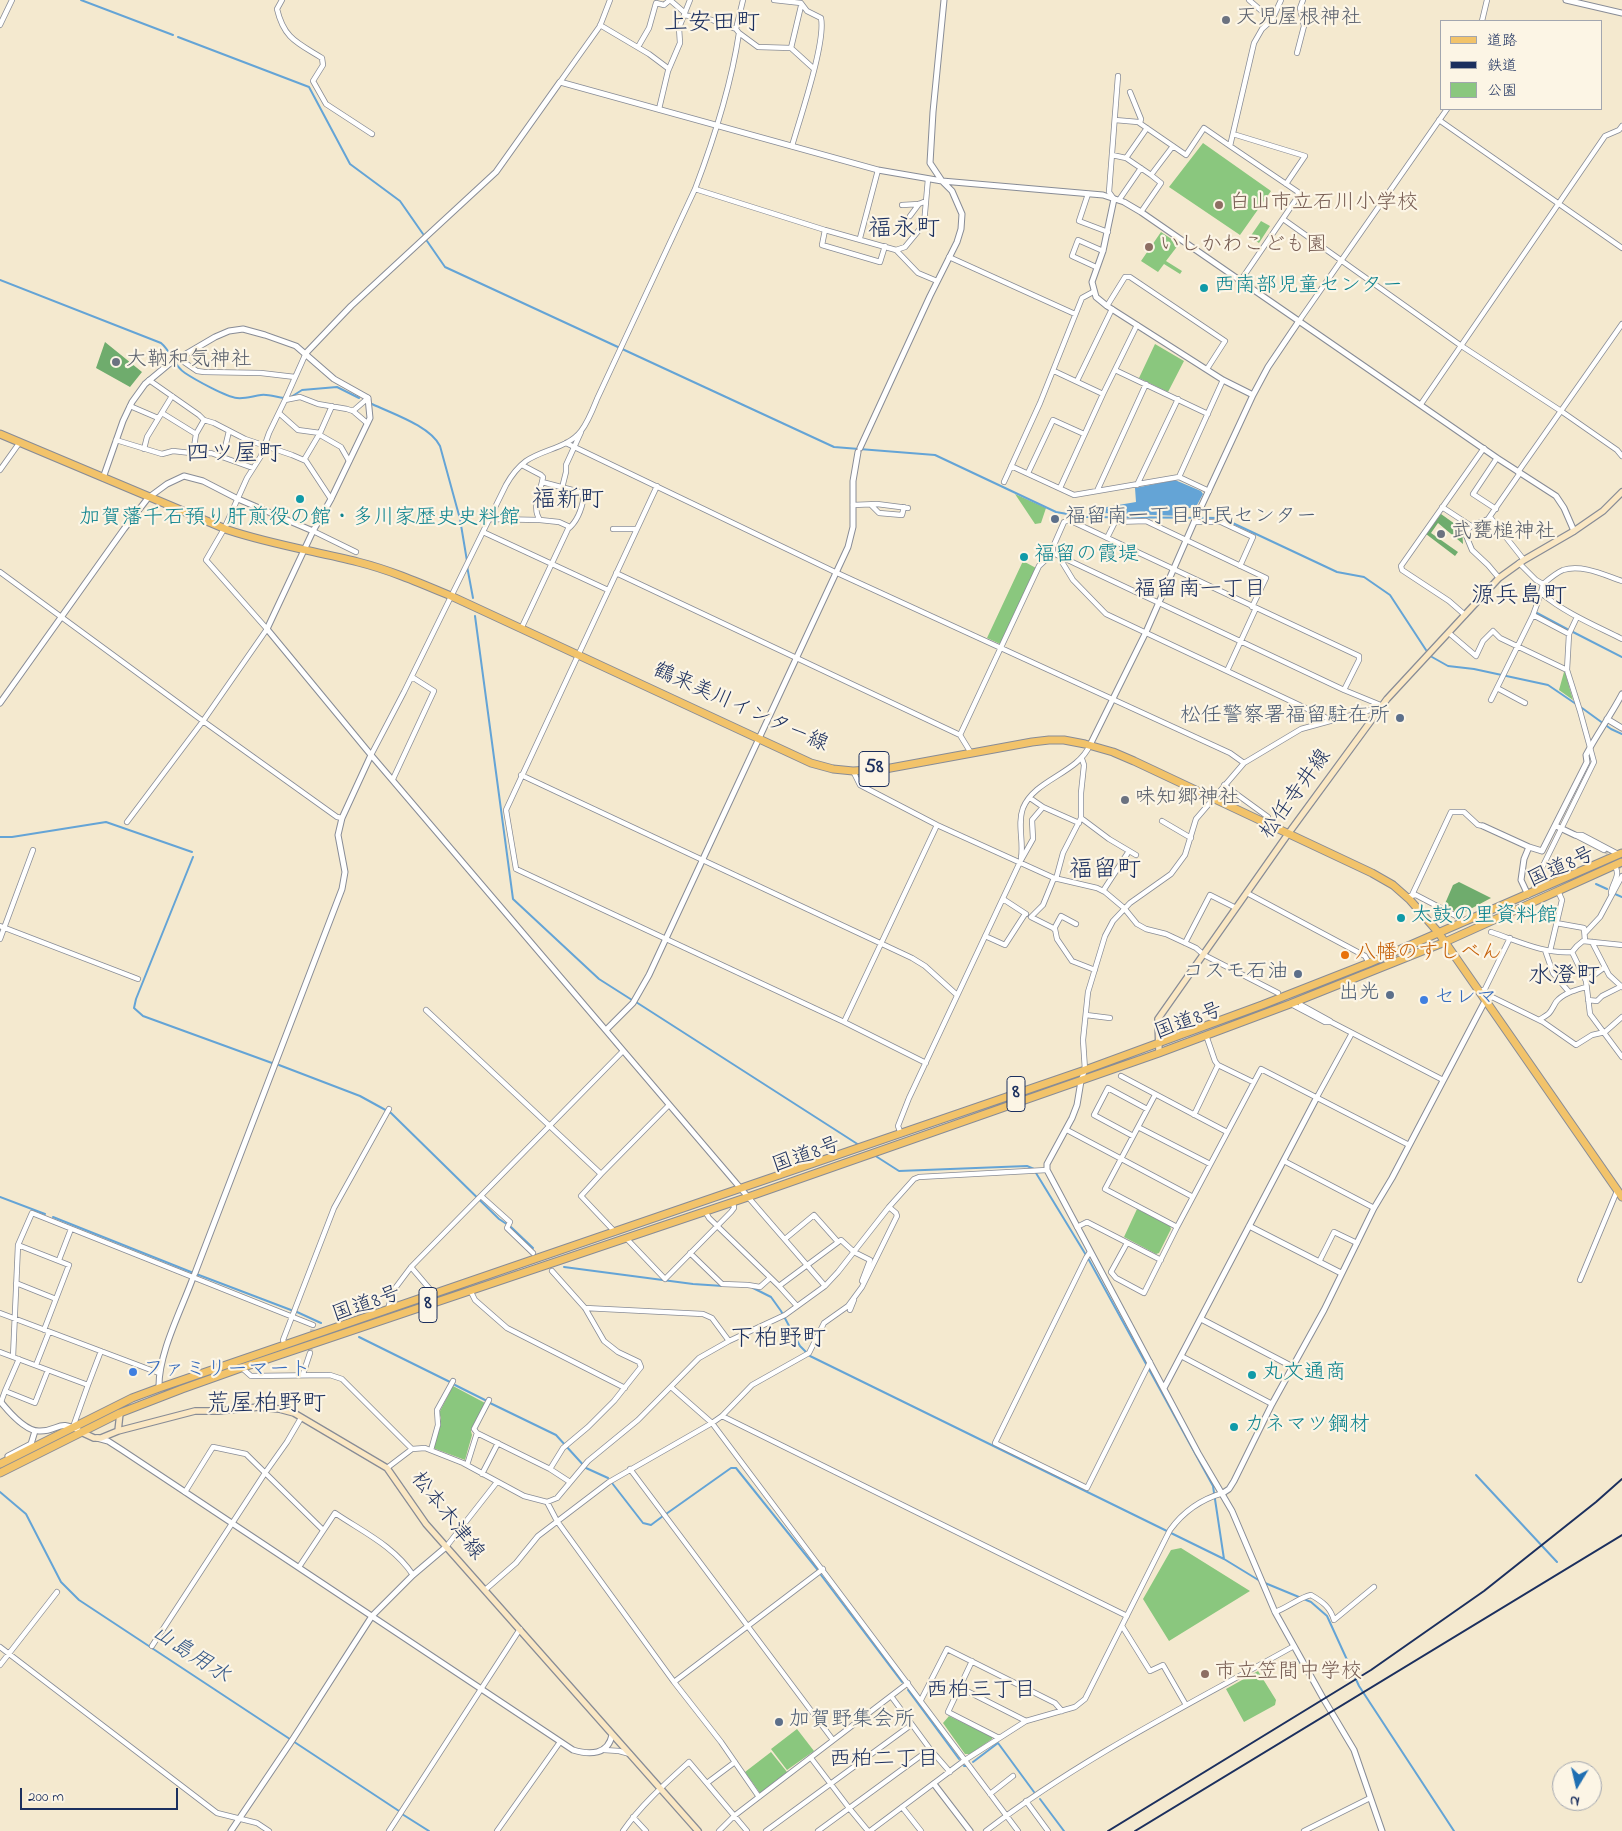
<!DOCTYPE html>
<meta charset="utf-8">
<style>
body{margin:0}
#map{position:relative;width:1622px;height:1831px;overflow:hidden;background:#f4e9cf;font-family:"Indie Flower","Klee One",sans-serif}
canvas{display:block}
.legend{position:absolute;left:1440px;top:20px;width:162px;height:90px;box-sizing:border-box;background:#fcf5e5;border:1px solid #a2a6af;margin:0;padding:6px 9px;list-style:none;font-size:15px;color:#1b2f5e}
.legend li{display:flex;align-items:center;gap:10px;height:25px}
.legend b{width:25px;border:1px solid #a2a6af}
.north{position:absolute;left:1552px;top:1761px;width:50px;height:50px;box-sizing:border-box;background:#fcf5e5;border:1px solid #a2a6af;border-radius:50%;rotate:189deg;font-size:14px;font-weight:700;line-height:20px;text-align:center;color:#1b2f5e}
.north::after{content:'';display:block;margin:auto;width:18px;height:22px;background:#1f6fb2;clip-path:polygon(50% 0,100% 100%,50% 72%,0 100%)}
.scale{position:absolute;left:20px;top:1788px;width:158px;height:22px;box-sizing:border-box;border:2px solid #1b2f5e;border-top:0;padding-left:6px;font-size:15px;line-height:18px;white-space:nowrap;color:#1b2f5e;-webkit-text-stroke:4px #fcf5e5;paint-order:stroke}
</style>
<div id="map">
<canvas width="1622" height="1831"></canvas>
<ul class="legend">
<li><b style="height:6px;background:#f2c36a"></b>道路</li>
<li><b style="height:6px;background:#1b2f5e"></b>鉄道</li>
<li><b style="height:14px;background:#8ac77e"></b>公園</li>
</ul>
<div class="north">N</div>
<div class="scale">200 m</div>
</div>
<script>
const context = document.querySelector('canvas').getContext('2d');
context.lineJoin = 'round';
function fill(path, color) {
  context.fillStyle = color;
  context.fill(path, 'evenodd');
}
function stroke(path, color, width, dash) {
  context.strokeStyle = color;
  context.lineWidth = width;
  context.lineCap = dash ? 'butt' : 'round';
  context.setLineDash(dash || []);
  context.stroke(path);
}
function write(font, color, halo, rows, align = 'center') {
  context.font = font + ' "Indie Flower","Klee One",sans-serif';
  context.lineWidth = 4.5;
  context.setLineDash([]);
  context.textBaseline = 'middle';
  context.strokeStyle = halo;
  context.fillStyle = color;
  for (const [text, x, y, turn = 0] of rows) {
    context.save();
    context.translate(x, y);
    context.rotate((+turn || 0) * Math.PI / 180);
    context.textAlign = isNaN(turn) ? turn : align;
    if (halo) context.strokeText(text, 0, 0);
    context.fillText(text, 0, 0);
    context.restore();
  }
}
const green = new Path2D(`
 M1203,143L1271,191L1240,235L1169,187Z
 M1261,221L1270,226L1259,243L1250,237Z
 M1161,232L1179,244L1166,261L1182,271L1180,274L1164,264L1158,272L1141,261Z
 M1155,344L1184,361L1168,392L1139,378Z
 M1015,494L1046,508L1041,523L1035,524Z
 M1023,561L1036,568L1000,644L987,638Z
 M1564,672H1565L1573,700L1559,690Z
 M1137,1209L1170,1226L1171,1229L1159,1253L1156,1254L1124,1237Z
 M453,1386L485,1403L471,1431L472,1435L465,1460L433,1448L441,1418L439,1413Z
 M1181,1548L1250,1591L1169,1641L1143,1599L1171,1550Z
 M1258,1671L1276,1700L1275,1705L1244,1722L1226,1689Z
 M949,1716L992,1737V1739L970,1754H965L943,1723Z
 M797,1729L814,1751L787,1770L771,1749Z
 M771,1752L787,1772L760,1793L745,1772Z`);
const forest = new Path2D(`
 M105,342L142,372L130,387L96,368Z
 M1441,514L1462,529L1463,544L1438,523L1431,533L1458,552L1455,556L1426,534Z
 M1459,882L1491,898L1461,914L1444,906L1453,885Z`);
const water = new Path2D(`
 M1175,480L1201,491L1203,494L1197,505L1191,508H1183L1182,516L1102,513L1101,508L1136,502L1135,488Z`);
const stream = new Path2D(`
 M81,0L173,35
 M178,37L309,87L350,164L400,201L423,234
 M427,241L445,267L834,447L935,455L1056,512L1084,517L1222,518L1337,572L1364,577L1390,595L1426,650
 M0,280L161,343C171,351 173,365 185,373C194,379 226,397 237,398C245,399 253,396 261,395C268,394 276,397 284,398
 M291,397L302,390L337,387L359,398
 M372,404C393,414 430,426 440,446L460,519L467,561
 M467,566L473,598
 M1537,613L1567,629
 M475,616L513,899L599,979L632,1000
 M1573,632L1622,657
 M1432,657L1448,666L1474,669L1548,685L1576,704
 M1582,708L1611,729L1622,734
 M0,837H12L106,822L192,852
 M193,857L136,999L134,1008L143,1016L272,1063
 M1596,884L1607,889
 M1615,894L1622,897
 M636,1002L859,1145
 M279,1065L360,1096L391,1113L499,1219L511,1227L533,1248
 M874,1155L899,1171L1027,1166L1034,1169
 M1036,1173L1089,1260L1213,1486L1224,1559
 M0,1197L45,1214
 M53,1217L191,1272L291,1310
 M564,1267L693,1284L723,1286
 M753,1288L771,1297L781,1311L800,1346L810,1356L1224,1559L1260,1581
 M297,1312L321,1323
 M359,1337L450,1382
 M455,1385L485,1400
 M490,1403L556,1435L586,1468L608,1478
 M1476,1475L1557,1562
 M612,1483L643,1523L651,1525L663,1516
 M0,1492L26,1514L61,1582L79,1600L399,1811
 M666,1514L731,1468H736L817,1569
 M821,1575L902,1682
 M1265,1583L1311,1602L1327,1616L1359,1686L1454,1831
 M1298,1659L1310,1679
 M908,1690L959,1759
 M973,1762L998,1743L1034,1792
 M964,1766H966
 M1040,1799L1064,1831
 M402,1814L429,1831`);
const minorTunnel = new Path2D(`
 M1605,850L1622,869
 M310,1353L313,1325`);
const minor = new Path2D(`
 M282,0L277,9C284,39 298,43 322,58L323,65L313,81L326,104L372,134
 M670,0L685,13
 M690,0L684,15L712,20L736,29
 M774,0L801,3L807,11L821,18C826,42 800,118 792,146
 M1272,20L1281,0
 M1482,21L1487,0
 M0,25L12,0
 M600,25L649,54L669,69
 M739,33L758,47L791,48L813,68
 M638,47L649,28L656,3L664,5L670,0
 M791,48L801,6
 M1297,53L1304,26L1300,8L1303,0
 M560,82L600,26L610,0
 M1130,92L1141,119L1140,123
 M659,109L668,71L680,43L679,28L684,15
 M1115,120L1138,122L1186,155L1204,128L1230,146
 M1439,120L1622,248
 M1233,134L1305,156L1286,184
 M1112,155L1126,158L1151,175
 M1126,158L1147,128
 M695,189L825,230L896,250L918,273L937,281
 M1088,194L1079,221L1108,232
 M1114,199L1109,192L1118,76
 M1119,200L1141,168
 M902,205L919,204L926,201
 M1141,212L1161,183L1151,175L1173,146
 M910,216L919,204
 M1283,219L1460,345L1561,411L1617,450L1622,456
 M825,230L822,245L880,262L885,246
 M860,238L878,170
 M896,250L905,247L924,224L928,179
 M949,257L1075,314
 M1096,267L1072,256L1078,240L1103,251
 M1241,280L1297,198L1298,192L1230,146L1254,43L1262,29L1272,20L1249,0
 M1107,306L1125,277H1130L1225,341L1207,369
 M1299,321L1447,109
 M178,358L197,371L204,372L261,373L295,377
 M1115,370L1208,414
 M1054,371L1103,394
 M149,380L199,415L204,420L214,423L245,439L292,455L306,461L331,499
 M1077,381L1112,309
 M285,400L300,397L318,404L347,409L353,411L367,423
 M1421,404L1605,136L1619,130L1622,126
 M130,406L158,418
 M353,411L368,398
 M162,413L196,434
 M279,413L298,430L320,433
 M320,435L341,447L349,461
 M116,440L162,454L173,451L200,454L211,453L253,468
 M566,443L835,572L1230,753L1244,763
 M144,449L147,437L172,396
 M193,454L196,434L204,420
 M223,456L229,431
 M304,460L320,433L332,406
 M522,465L541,475L543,477L542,482
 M1011,466L1074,495L1179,477L1209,491
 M0,470L20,442
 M1518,472L1622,324
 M1028,473L1053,420L1084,434
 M1179,477L1223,380
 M1004,482L1040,403L1082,298L1093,292
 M1137,485L1178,399
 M657,486L506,810L516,869L844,1022L926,1063
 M562,488L566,472V465L581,432
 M1060,488L1103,394L1137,325
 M1097,491L1146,384
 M853,505L877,504L908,508
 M871,505L879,513L902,515L904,507
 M1442,507L1471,526
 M1496,509L1473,494L1497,458
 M1490,517L1524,560
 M489,519L540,520
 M1194,522H1221L1253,537L1240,566
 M613,529H636
 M313,531L356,552
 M483,532L608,590
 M1107,538L1115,522L1146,521L1266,578L1252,607
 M1053,553L1344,690L1383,706
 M1062,558V562L1073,580L1106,614L1331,720
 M1519,563L1536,580L1543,584C1549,579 1556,573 1563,570C1582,564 1604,575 1622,581
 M0,572L203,721L337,817L342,818
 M616,573L960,735L971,753
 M1499,578L1488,565L1472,550L1465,533L1471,526L1488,519L1520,473
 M1543,584L1541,593C1565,613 1594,625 1622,639
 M1465,615L1449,601L1402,570L1401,566L1484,448
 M1533,615L1569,634
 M521,629L568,529C578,521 582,508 584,496L580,492L542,482C539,495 532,509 540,520L559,522L570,527
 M1449,633L1476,656L1483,641L1493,631L1500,638L1567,670
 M1227,671L1256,608
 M1497,688L1525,703
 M1491,700L1533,615L1541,593
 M960,735L1039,566L1053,553V547L1064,522L1069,520L1359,656V660L1344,690
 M371,755L404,692L506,485C511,476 518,467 526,461C543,449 568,448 581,431C588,422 593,409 597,399L695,189C714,139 731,86 739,33L736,29L743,0
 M853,771L860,785L937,825L1054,878L1097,888L1105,892L1124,908L1137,924L1146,929L1166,934L1196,948L1204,955L1278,993
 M521,775L912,958L925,966L957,995
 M393,779L434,691L412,677
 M1224,785L1268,817V825
 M1030,798L1043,807L1079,823
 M1081,818L1109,839L1136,855
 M1162,821L1191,838
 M127,822L203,721L267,629L206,560L224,529L247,478L261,456L269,433L285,400L306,353
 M1575,835H1582L1618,854
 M1575,835L1604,850
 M1021,858C1024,842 1017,824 1023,808C1035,779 1077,774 1090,745
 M1054,878L1043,905L1031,917L1055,929L1057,939L1072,961L1095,970
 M1056,879L1063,853L1081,818V793L1084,765L1082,759
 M1103,891L1129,851
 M1534,891L1536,880L1594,762L1580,711L1567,670L1569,634L1577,617
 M1247,893L1365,956L1369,963
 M1611,893C1612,883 1622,875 1614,865
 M1412,895L1451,812H1464L1478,825L1483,826
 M1410,896L1416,895L1460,918
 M1003,899L1026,914
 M1556,923L1584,928L1585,941
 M0,926L138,979
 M1054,929L1061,916L1076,924
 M1491,932C1518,941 1544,954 1572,952
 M1585,933L1600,917L1622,876
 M985,936L1005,945L1025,914
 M0,939L33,850
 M1592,942L1609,975L1622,987
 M1185,943L1210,895L1236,908
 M1545,950L1553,973L1569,992
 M1550,951L1562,900L1558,891
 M1572,952L1586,981L1590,1014L1622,1057
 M1572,952L1577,946L1583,941L1622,945
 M1586,981L1605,967
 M1480,992L1485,989L1510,938
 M1588,1000L1597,1001L1602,996L1622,986
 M1485,1001L1492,997L1543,1022L1576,1045L1592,1035L1605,1032L1622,1017
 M1291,1004L1325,1022H1331L1443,1080
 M1301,1005L1330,1021
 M426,1010L601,1174L669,1105
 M1086,1015L1110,1018
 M1539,1020C1552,1012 1549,1014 1556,1002C1563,993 1576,990 1586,987
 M844,1022L937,825
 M1206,1035L1215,1061L1218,1065L1253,1082
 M1121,1076L1227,1132
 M1081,1080L1085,1070L1083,1040L1088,992L1105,936L1113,921L1130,903L1171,874L1185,855L1196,819L1244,763L1301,729L1381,707
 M1155,1095L1105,1189L1177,1227
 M1317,1097L1352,1033
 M1194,1115L1218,1065
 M1138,1127L1210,1164
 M1067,1130L1193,1197
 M901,1134L898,1126L909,1098L1020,862L1033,839L1032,820L1043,807
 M1133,1136L1094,1115L1108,1088L1147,1109
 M1284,1161L1374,1208
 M601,1174L581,1196L615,1232
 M481,1196L510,1222L507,1228L533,1253
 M748,1197L825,1286
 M705,1211L709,1218L779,1286
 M1077,1227L1087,1222L1161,1260
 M626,1238L665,1279L731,1212L734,1208L733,1202
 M785,1239L814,1215L838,1242
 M1127,1243L1111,1272L1116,1278L1144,1293L1177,1227L1261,1069L1409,1145
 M18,1245L69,1265L44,1330
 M1090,1252L1086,1258L995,1443L1087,1488L1150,1362
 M690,1253L722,1284L748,1285L760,1287L770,1278
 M59,1260L71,1229
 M1319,1262L1334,1232L1357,1243
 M411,1267L434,1294
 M552,1271L585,1308L604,1341L618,1352L639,1362L641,1367L614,1401L588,1427L563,1448L550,1469L570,1482
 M1580,1280L1617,1191
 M16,1283L56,1299
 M470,1290L475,1300L507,1328L625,1388
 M797,1306L779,1286L841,1240L854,1252L870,1260L862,1281
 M585,1308L703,1314L712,1318L729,1341
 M388,1309L393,1291L411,1267L623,1051
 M850,1310L854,1300
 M0,1313L159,1373
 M285,1345L283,1340L334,1208L389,1109
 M0,1352L13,1357
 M1181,1356L1272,1404
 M36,1365L49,1332
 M242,1368L251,1376L330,1375L342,1379L412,1449
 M303,1374L310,1353
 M88,1385L101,1351
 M671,1387L712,1423L1018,1831
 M5,1391L19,1359
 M1,1402L5,1391L35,1403L48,1370
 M722,1416L1127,1616
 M73,1427L88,1385L13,1357L18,1245L32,1213L313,1325
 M477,1433L474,1429L489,1400
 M431,1450L438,1425L437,1410L453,1381
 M467,1465L477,1433L550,1469
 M387,1468L412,1449L425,1448L463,1463L524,1496L547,1502L557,1498L588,1461L638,1420L699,1358L729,1341L785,1315L825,1286L838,1272L889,1207L914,1179L919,1177L1047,1170
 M630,1469L833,1740
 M482,1474L498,1443
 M185,1492L213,1447L246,1454L323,1530
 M547,1502L557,1521L674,1682L721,1742L759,1797
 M446,1547L497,1482
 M299,1567L335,1513C363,1532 394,1546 413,1575
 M485,1590L516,1563L538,1536L609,1482L712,1423L722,1416L752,1385L809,1353L824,1323L848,1306L862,1287L897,1216L896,1213L889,1207
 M1275,1612C1287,1608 1300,1597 1311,1595C1323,1602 1330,1607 1334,1620L1374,1587
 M1122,1626L1150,1671L1163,1665L1186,1705
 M152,1646L265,1473L287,1442L301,1418
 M0,1647L217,1813L257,1823L269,1831
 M972,1661L948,1712L999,1738
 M0,1665L57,1592
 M674,1682L823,1569
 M959,1687L1026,1721
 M891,1696L930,1749L950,1772
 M921,1700L947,1649L1055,1703L1062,1711
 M604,1750L619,1751L630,1754
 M811,1758L849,1808L868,1831
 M707,1783L735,1762
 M990,1794L1013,1776
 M1026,1801L1048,1831
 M902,1807L921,1831
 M633,1817L646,1831
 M389,1831L520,1629
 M497,1831L560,1742
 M623,1831C641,1805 666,1783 689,1762L747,1831
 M719,1831L734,1816L908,1683
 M766,1831L911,1725
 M818,1831L930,1749
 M870,1831L965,1760L1026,1721L1075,1707L1085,1699L1170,1530C1183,1512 1202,1499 1223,1493
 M986,1831C1081,1758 1190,1704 1294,1646
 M1304,1831L1370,1798`);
const tertiary = new Path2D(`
 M1566,0L1622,13
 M1114,199L1103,251L1092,282L1096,297L1107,306L1223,380L1253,395
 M306,353L351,306L496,172L560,82L878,170L942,181L1103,195L1124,202L1141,212L1497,458L1556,496L1564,508L1574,531
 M860,448L930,296L957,242L961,229L962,214L952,191L942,181L930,163L933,112L944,0
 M103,478L123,421L132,402L145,384L169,364L215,337L229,331L243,329L265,335L296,346L334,379L368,398L370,418L331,499L313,531L267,629L371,755L342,818L338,835L345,872L342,889L195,1273
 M0,703L124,529L148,498L167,484L184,476L203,481L238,499L313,531
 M1607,719L1622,728
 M1090,745L1146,632L1195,520L1253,395L1268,367L1299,321
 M371,755L748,1197
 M1483,826L1529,847L1542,851L1587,762L1586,755C1597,734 1611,715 1622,694
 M1556,826L1575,835
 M1528,895L1521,880L1524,859L1529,847
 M606,1030L633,1003L649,975L848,547L853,527V481L858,452
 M1081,1081L1077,1105L1072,1118L1047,1164V1170L1198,1453L1232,1511L1275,1612L1323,1698L1354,1750L1382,1831
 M1249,1226L1341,1273
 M1201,1319L1293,1367
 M159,1388C158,1353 182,1309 194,1275
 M1164,1388L1317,1097
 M0,1401C8,1411 26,1432 40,1431C60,1431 58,1418 81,1432
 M97,1438L108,1441L122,1450L573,1750C590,1755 608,1755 612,1735
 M8,1456L31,1444L35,1431
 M1223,1493L1229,1489L1234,1481L1272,1404L1324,1310L1374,1208L1392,1178L1485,1001
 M934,1784L970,1831
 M231,1831L293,1739L372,1616L413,1575L446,1547`);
const secondary = new Path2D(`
 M1159,1053L1158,1019L1288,834L1387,699L1499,578L1524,560L1574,531L1603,511L1622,492
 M118,1431L120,1413
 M81,1432L94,1438H101L118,1431L195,1411H218L259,1407L279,1409L294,1413L387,1468L426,1524L698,1831`);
const primary = new Path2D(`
 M0,434L228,530C270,544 314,551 358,562C390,570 420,583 451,596L811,763L833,769L853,771L885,769L1032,742L1049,740H1064L1085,744L1113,752L1134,761L1372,873L1393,885L1410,900L1438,932L1622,1197`);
const trunk = new Path2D(`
 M0,1464L132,1398L159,1388L1085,1070L1262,1005L1369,963L1622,853
 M0,1473L120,1413L182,1389L241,1368L748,1197L1159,1053L1290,1004L1445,942L1622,862`);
const rail = new Path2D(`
 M1108,1831L1371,1670L1484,1591L1596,1502L1622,1479
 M1135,1831L1622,1535`);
const markers = [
 [1226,20,5,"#6b7280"],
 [1219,205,5,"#8d6e63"],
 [1149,247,5,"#8d6e63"],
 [1204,288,5,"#0f9aa8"],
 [116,362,5,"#6b7280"],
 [300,499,5,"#0f9aa8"],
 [1055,519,5,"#5c6f8a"],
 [1441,534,5,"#6b7280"],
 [1024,557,5,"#0f9aa8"],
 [1400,718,5,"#5c6f8a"],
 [1125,800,5,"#6b7280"],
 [1401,918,5,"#0f9aa8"],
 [1345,955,5,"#e8710a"],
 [1298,974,5,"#5c6f8a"],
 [1390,995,5,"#5c6f8a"],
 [1424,1000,5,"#3f7fe0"],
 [133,1372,5,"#3f7fe0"],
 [1252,1375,5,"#0f9aa8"],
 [1234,1427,5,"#0f9aa8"],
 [1205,1674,5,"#8d6e63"],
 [779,1722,5,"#5c6f8a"]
];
const shields = [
 [874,769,30],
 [1016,1094,18],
 [428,1305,18]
];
const shieldNames = [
 ["58",874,769],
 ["8",1016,1094],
 ["8",428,1305]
];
const worshipNames = [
 ["天児屋根神社",1236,20],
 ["大靹和気神社",126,362],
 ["武甕槌神社",1451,534],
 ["味知郷神社",1135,800]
];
const educationNames = [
 ["白山市立石川小学校",1229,205],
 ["いしかわこども園",1159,247],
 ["市立笠間中学校",1215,1674]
];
const cultureNames = [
 ["西南部児童センター",1214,288],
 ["加賀藩千石預り肝煎役の館・多川家歴史史料館",300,520,"center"],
 ["福留の霞堤",1034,557],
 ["太鼓の里資料館",1411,918],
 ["丸文通商",1262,1375],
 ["カネマツ鋼材",1244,1427]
];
const serviceNames = [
 ["福留南一丁目町民センター",1065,519,"left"],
 ["松任警察署福留駐在所",1390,718],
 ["コスモ石油",1288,974],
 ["出光",1380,995],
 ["加賀野集会所",789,1722,"left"]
];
const streetNames = [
 ["鶴来美川インター線",740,709,24],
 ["松任寺井線",1297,795,-54],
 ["国道8号",1562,869,-24],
 ["国道8号",1189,1023,-20],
 ["国道8号",807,1157,-19],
 ["国道8号",367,1306,-19],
 ["松本木津線",446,1517,52]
];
const foodNames = [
 ["八幡のすしべん",1355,955]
];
const shopNames = [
 ["セレマ",1434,1000],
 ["ファミリーマート",143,1372]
];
const neighbourhoodNames = [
 ["福留南一丁目",1200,591],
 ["西柏三丁目",981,1692],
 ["西柏二丁目",884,1761]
];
const waterNames = [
 ["山島用水",190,1656,33]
];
const quarterNames = [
 ["上安田町",712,25],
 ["福永町",904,231],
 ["四ツ屋町",234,456],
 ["福新町",568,502],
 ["源兵島町",1519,598],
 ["福留町",1105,872],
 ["水澄町",1564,978],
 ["下柏野町",778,1341],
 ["荒屋柏野町",266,1406]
];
fill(green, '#8ac77e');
fill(forest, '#6fac6d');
fill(water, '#64a4d6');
stroke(stream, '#64a4d6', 2);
stroke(minorTunnel, '#c9c4b8', 4.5, [4.5, 2]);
stroke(minor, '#888c96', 6);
stroke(tertiary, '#888c96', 7);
stroke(secondary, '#888c96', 8);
stroke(primary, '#888c96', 9);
stroke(trunk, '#888c96', 9);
stroke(minor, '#fff', 4.5);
stroke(tertiary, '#fff', 5);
stroke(secondary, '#fae7c3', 5.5);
stroke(primary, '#f2c36a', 7);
stroke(trunk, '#f2c36a', 7);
stroke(rail, '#1b2f5e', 2);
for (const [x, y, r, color] of markers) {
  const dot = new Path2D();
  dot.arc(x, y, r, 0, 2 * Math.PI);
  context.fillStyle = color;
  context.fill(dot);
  stroke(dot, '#fcf5e5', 2);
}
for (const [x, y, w] of shields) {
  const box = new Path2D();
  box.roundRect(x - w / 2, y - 17.5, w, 35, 4);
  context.fillStyle = '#fcf5e5';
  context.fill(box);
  stroke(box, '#1b2f5e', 1);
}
write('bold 20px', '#1b2f5e', null, shieldNames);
write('21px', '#5b616d', '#fcf5e5', worshipNames, 'left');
write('21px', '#785e54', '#fcf5e5', educationNames, 'left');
write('21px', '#0d838f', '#fcf5e5', cultureNames, 'left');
write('21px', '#4e5e75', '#fcf5e5', serviceNames, 'right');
write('21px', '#1b2f5e', '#fcf5e5', streetNames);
write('21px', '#c56008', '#fcf5e5', foodNames, 'left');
write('21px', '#366cbe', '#fcf5e5', shopNames, 'left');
write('22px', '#1b2f5e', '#fcf5e5', neighbourhoodNames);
write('italic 22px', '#355888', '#fcf5e5', waterNames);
write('24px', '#1b2f5e', '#fcf5e5', quarterNames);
</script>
